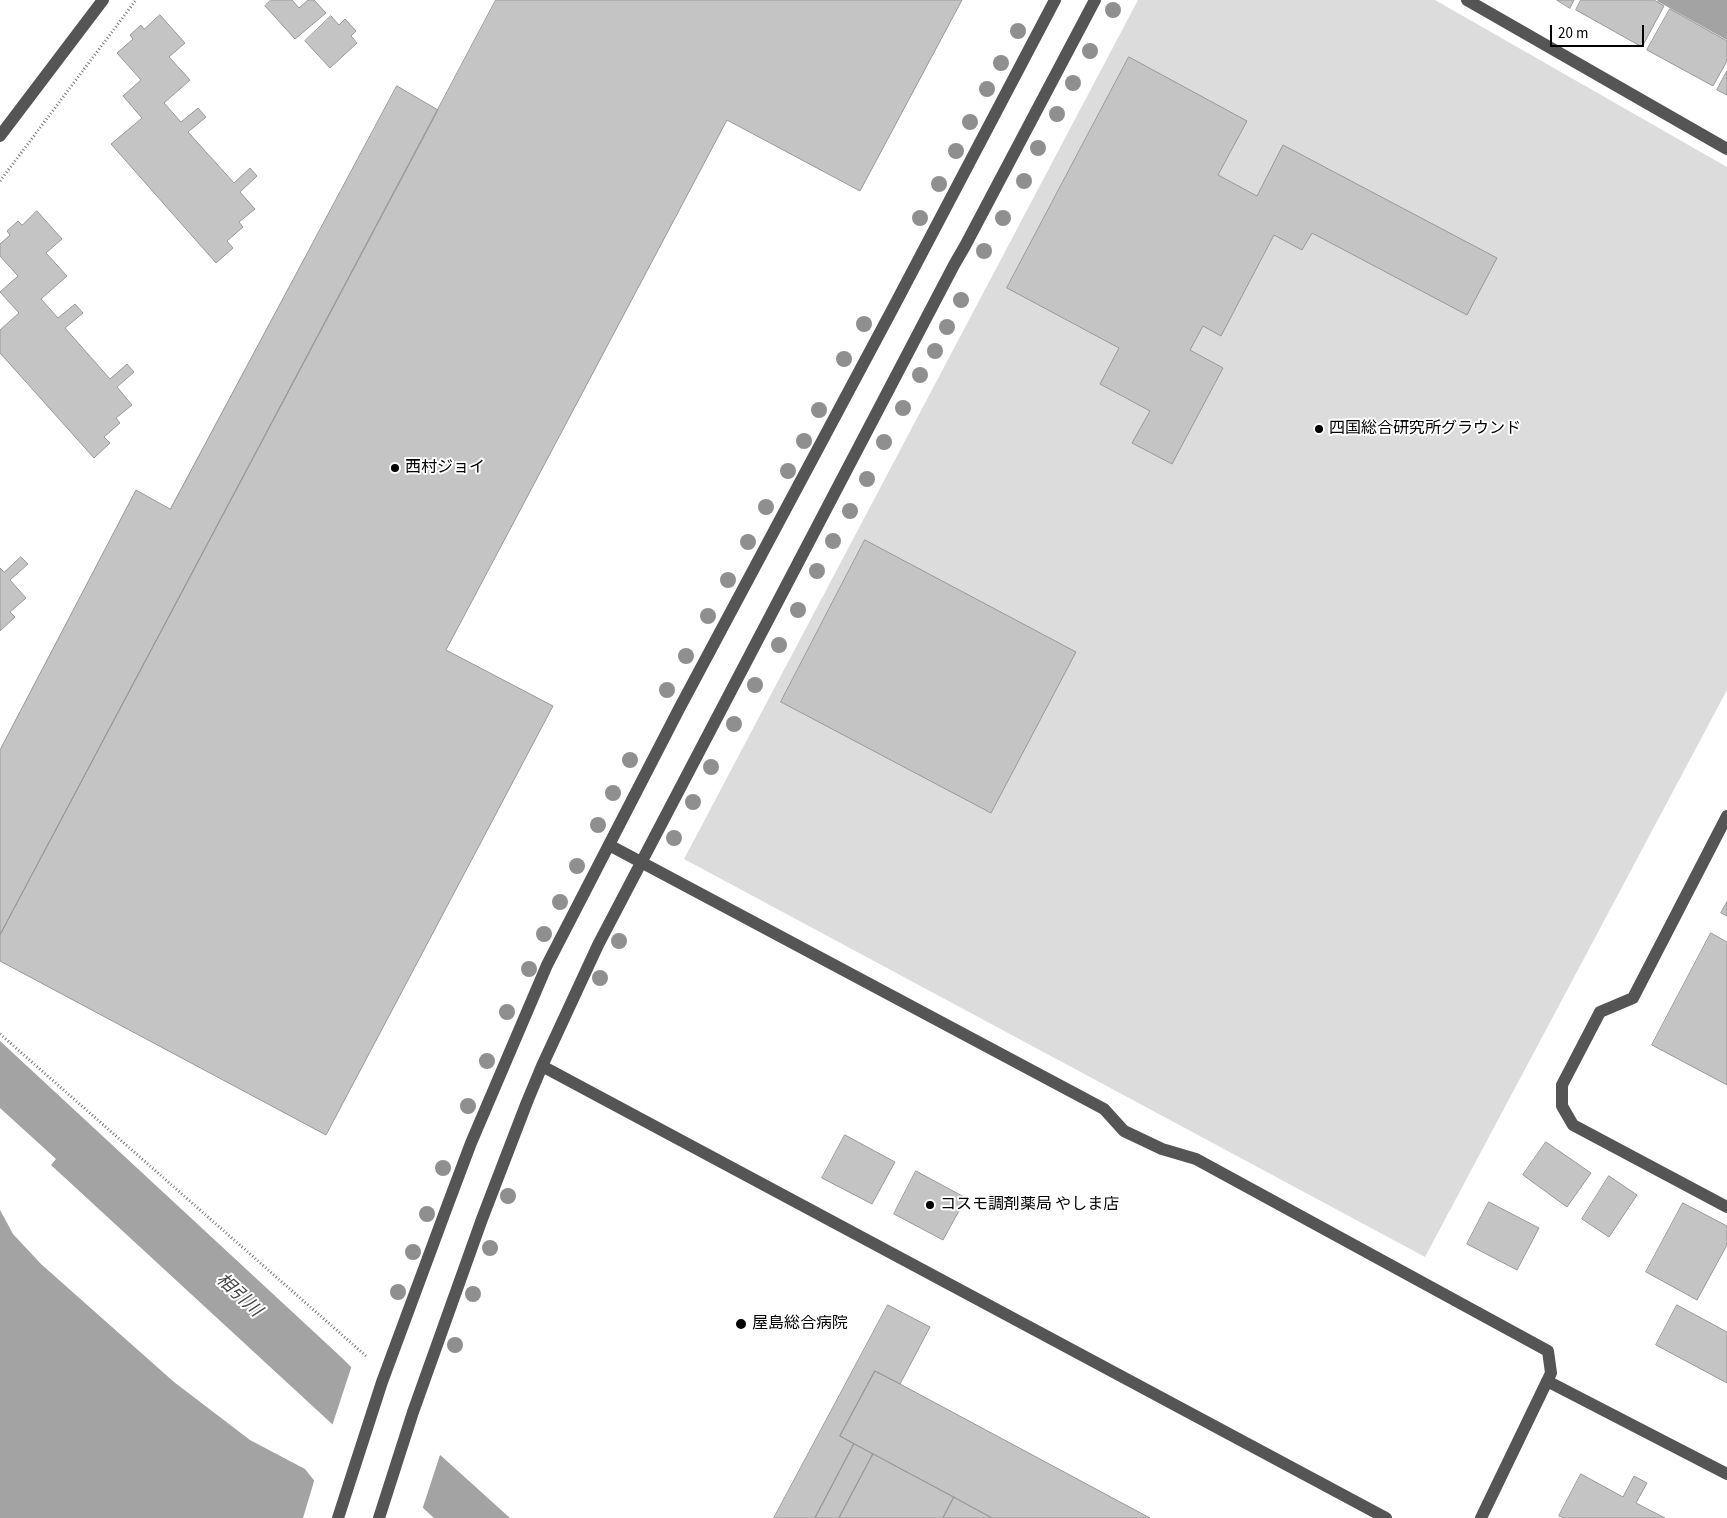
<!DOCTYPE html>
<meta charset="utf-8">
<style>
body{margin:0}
#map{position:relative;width:1727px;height:1518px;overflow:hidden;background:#fff;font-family:"Source Sans 3",sans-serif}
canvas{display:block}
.scale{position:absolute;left:1550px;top:25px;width:94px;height:22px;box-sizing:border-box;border:2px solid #000;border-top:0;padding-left:6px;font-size:15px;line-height:18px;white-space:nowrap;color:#000;-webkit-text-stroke:4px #fff;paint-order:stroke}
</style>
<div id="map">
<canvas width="1727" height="1518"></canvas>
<div class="scale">20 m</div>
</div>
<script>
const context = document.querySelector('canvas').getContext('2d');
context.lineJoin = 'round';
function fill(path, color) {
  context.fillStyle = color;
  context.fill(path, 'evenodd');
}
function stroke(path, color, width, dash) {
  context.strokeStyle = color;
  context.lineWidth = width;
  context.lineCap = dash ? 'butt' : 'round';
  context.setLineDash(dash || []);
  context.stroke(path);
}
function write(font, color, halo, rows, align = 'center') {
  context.font = font + ' "Source Sans 3","Noto Sans JP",sans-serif';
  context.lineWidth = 4;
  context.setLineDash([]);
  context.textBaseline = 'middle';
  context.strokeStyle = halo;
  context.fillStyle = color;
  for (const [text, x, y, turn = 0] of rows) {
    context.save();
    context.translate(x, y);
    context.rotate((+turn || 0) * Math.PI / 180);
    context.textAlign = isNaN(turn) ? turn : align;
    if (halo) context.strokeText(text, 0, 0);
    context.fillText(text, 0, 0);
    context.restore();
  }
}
const green = new Path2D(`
 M1138,0H1435L1727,167V690L1425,1257L684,859Z`);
const water = new Path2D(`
 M1658,0H1727V40L1657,1Z
 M0,1041L341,1357L438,1453L510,1518H434L51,1165L56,1159L0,1108Z
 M0,1210L13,1234L41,1264L174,1382L250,1440L305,1469L344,1518H0Z`);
const pier = new Path2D(`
 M352,1365L441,1452L422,1510L332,1426Z
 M315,1478L346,1516V1518H303Z`);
const building = new Path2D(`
 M271,0H292L299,8L308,0H314L326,13L295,39L265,6Z
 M496,0H962L860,191L727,120L446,650L553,706L326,1135L0,961V935Z
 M1557,0H1574L1570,8Z
 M1581,0H1654L1664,6L1642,47L1576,10Z
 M1670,9L1727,41V61L1713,86L1647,50Z
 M160,15L185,43L169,57L190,80L164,103L181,122L198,108L206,117L188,132L234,183L250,168L257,176L240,192L255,209L239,222L243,227L227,241L233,248L216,263L111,144L142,118L123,96L141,80L117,53L133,39L130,35L141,25L144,29Z
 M331,16L339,25L345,19L356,31L351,36L357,43L330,68L305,41Z
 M1129,57L1247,121L1218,175L1257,196L1283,145L1497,258L1467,315L1312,233L1302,250L1274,235L1221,336L1203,326L1190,350L1223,368L1172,464L1132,443L1150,411L1100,384L1119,348L1007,288Z
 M1727,71V95L1717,90Z
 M397,86L438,110L0,935V750L136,490L170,509Z
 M37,211L62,239L46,253L67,276L41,299L58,318L75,304L83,313L65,328L110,379L127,364L134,372L117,387L132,405L116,418L120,423L104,437L110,443L94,458L0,353V330L19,313L0,292L18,276L0,256V244L10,235L7,231L18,221L22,225Z
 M865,540L1076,652L991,813L781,702Z
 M21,557L28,564L10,580L26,598L10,612L15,617L0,631V568L4,572Z
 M1727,902V916L1721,913Z
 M1711,933L1727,942V1085L1652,1045Z
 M845,1135L895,1162L872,1204L822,1178Z
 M1546,1142L1591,1173L1567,1207L1523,1175Z
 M916,1171L966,1198L943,1240L894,1214Z
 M1609,1176L1637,1195L1609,1237L1582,1219Z
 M1489,1202L1539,1228L1517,1270L1467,1244Z
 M1683,1203L1727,1226V1245L1697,1300L1646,1272Z
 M888,1305L930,1327L900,1384L875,1371L840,1436L854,1444L815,1518H774Z
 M1677,1305L1727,1332V1383L1656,1345Z
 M875,1371L900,1384L1150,1518H992L840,1436Z
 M854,1444L873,1454L839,1518H815Z
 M873,1454L954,1497L943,1518H839Z
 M1581,1474L1623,1497L1634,1476L1647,1483L1636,1503L1665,1518H1564L1559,1516Z
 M954,1497L992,1518H943Z`);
const path = new Path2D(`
 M0,181L136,0
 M0,1034L366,1356`);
const minor = new Path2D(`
 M1467,0L1727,149
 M0,136L103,0
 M1727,816L1633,998L1600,1012L1562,1085V1106L1573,1125L1727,1207
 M609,845L1104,1109L1124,1131L1162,1149L1196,1159L1548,1351L1551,1373L1481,1518
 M542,1066L1386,1518
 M1547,1381L1727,1474
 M338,1518L382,1382L448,1204L471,1143L547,965L679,709L892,310L1055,0
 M379,1518L413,1412L482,1219L527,1102L542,1066L598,945L954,265L965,246L1095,0`);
const trees = [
 [1113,10],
 [1018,31],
 [1090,51],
 [1001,63],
 [1073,83],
 [987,89],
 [1057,114],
 [970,122],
 [1038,148],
 [956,151],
 [1024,181],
 [939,184],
 [920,218],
 [1003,218],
 [984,251],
 [961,300],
 [864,324],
 [947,327],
 [935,351],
 [844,359],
 [920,375],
 [903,408],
 [819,410],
 [804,441],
 [884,442],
 [788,471],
 [867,479],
 [766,507],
 [850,511],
 [833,541],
 [748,542],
 [817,571],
 [728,580],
 [798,610],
 [708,616],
 [779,645],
 [686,656],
 [755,685],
 [667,690],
 [734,724],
 [630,760],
 [711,767],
 [613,793],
 [693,802],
 [598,825],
 [674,838],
 [577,866],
 [560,902],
 [544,934],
 [619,941],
 [529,969],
 [600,978],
 [507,1012],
 [487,1061],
 [468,1106],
 [443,1168],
 [508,1196],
 [427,1214],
 [490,1248],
 [413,1252],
 [398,1292],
 [473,1294],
 [455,1345]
];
const markers = [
 [1319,429,5,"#000"],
 [395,468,5,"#000"],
 [930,1205,5,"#000"],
 [741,1324,6,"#000"]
];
const poiNames = [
 ["四国総合研究所グラウンド",1329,429],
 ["西村ジョイ",405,468],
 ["コスモ調剤薬局 やしま店",940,1205],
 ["屋島総合病院",752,1324]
];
const waterNames = [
 ["相引川",238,1296,43]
];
fill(green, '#dcdcdc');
fill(water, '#a3a3a3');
fill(pier, '#fff');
fill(building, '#c4c4c4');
stroke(building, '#999', 1);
stroke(path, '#777', 3, [1, 2.5]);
stroke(minor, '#555', 12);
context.fillStyle = '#8f8f8f';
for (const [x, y] of trees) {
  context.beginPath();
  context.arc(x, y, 8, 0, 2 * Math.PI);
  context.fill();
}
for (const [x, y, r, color] of markers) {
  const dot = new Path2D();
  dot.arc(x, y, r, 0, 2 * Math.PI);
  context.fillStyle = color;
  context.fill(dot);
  stroke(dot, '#fff', 2);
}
write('16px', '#000', '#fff', poiNames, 'left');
write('italic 18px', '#444', '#fff', waterNames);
</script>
